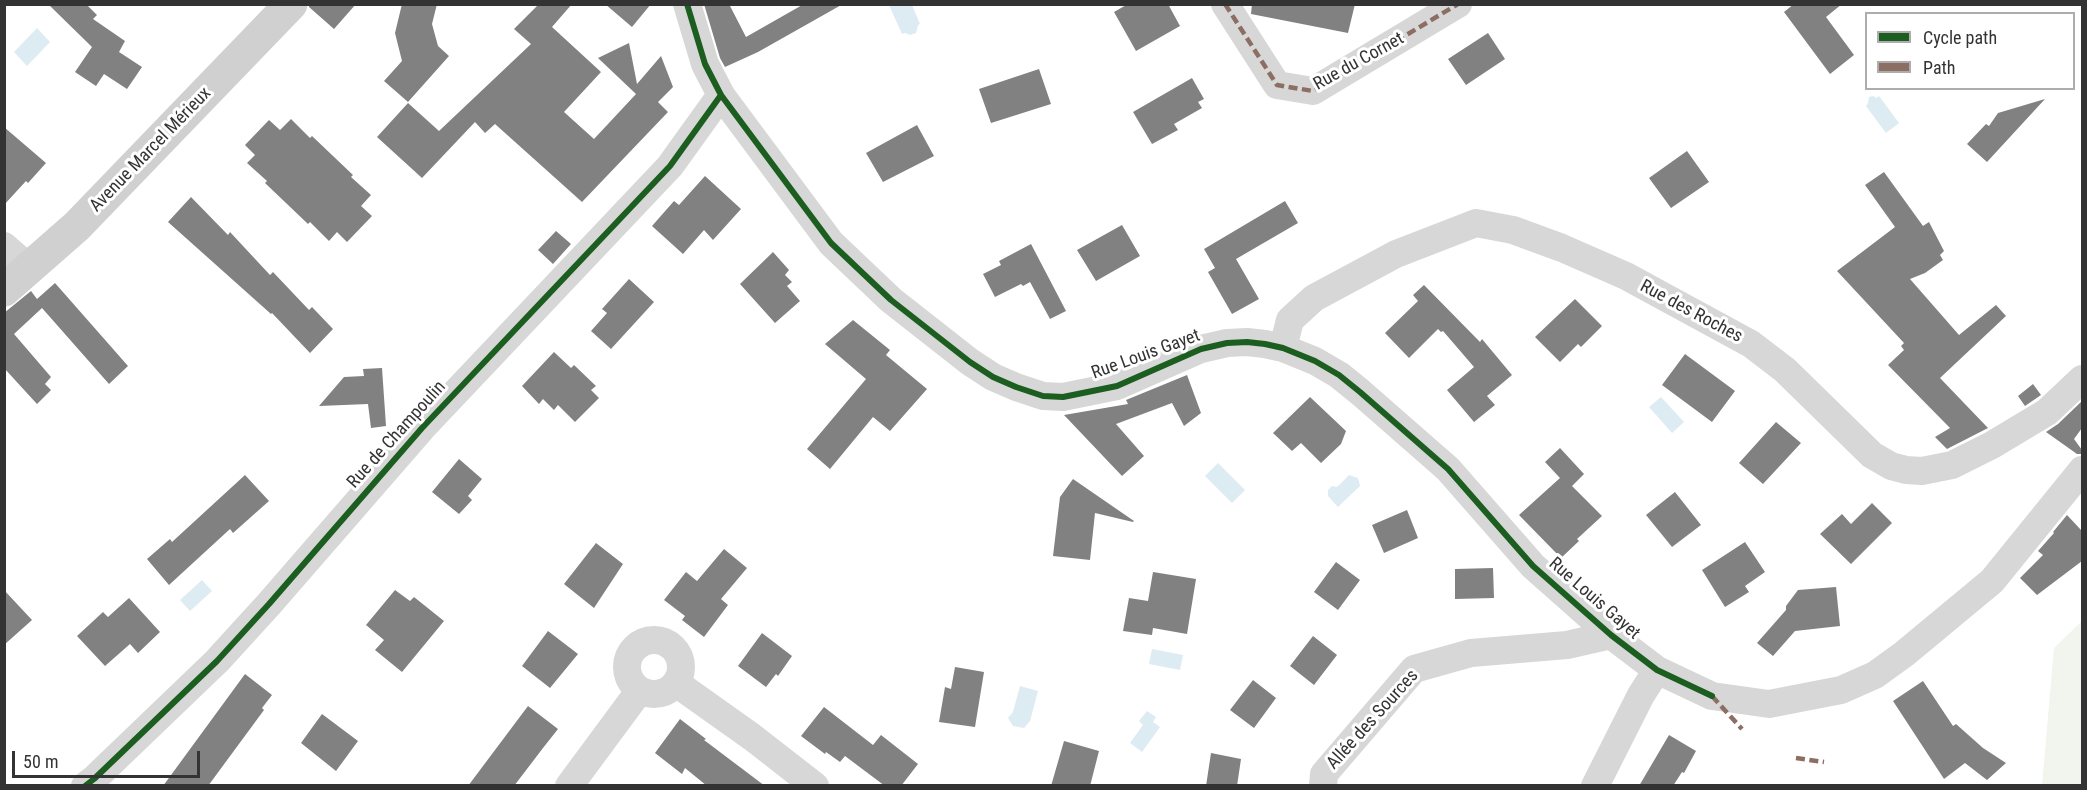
<!DOCTYPE html>
<meta charset="utf-8">
<style>
body{margin:0}
#map{position:relative;width:2087px;height:790px;overflow:hidden;background:#fff;font-family:"Roboto Condensed",sans-serif}
canvas{display:block}
.frame{position:absolute;inset:0;border:6px solid #333;pointer-events:none}
.legend{position:absolute;left:1865px;top:12px;width:210px;height:78px;box-sizing:border-box;background:#fff;border:2px solid #adadad;margin:0;padding:8px 10px;list-style:none;font-size:18px;color:#333}
.legend li{display:flex;align-items:center;gap:12px;height:30px}
.legend b{width:30px;border:2px solid #adadad}
.scale{position:absolute;left:12px;top:751px;width:188px;height:27px;box-sizing:border-box;border:3px solid #333;border-top:0;padding-left:8px;font-size:18px;line-height:21px;white-space:nowrap;color:#333;-webkit-text-stroke:4px #fff;paint-order:stroke}
</style>
<div id="map">
<canvas width="2087" height="790"></canvas>
<div class="frame"></div>
<ul class="legend">
<li><b style="height:8px;background:#1b5e20"></b>Cycle path</li>
<li><b style="height:8px;background:#8d6e63"></b>Path</li>
</ul>
<div class="scale">50 m</div>
</div>
<script>
const context = document.querySelector('canvas').getContext('2d');
context.lineJoin = 'round';
function fill(path, color) {
  context.fillStyle = color;
  context.fill(path, 'evenodd');
}
function stroke(path, color, width, dash) {
  context.strokeStyle = color;
  context.lineWidth = width;
  context.lineCap = dash ? 'butt' : 'round';
  context.setLineDash(dash || []);
  context.stroke(path);
}
function write(font, color, halo, rows, align = 'center') {
  context.font = font + ' "Roboto Condensed",sans-serif';
  context.lineWidth = 6;
  context.setLineDash([]);
  context.textBaseline = 'middle';
  context.strokeStyle = halo;
  context.fillStyle = color;
  for (const [text, x, y, turn = 0] of rows) {
    context.save();
    context.translate(x, y);
    context.rotate((+turn || 0) * Math.PI / 180);
    context.textAlign = isNaN(turn) ? turn : align;
    if (halo) context.strokeText(text, 0, 0);
    context.fillText(text, 0, 0);
    context.restore();
  }
}
const green = new Path2D(`
 M2082,621V785H2042L2054,648Z`);
const water = new Path2D(`
 M889,5H912L920,24L918,25L916,33L910,35L905,33L902,34Z
 M37,28L50,42L27,66L14,52Z
 M1873,96L1876,98L1879,96L1899,123L1886,133L1866,106L1868,103L1869,97Z
 M1661,397L1684,422L1672,433L1649,407Z
 M1218,463L1245,490L1232,503L1205,476Z
 M1349,475L1358,478L1360,486L1338,507L1328,496V490L1332,486L1337,487Z
 M202,580L212,591L190,611L180,600Z
 M1152,649L1183,655L1180,670L1149,664Z
 M1020,686L1038,691L1030,721L1024,728L1013,726L1008,718L1013,712Z
 M1147,711L1156,717L1153,722L1160,727L1142,752L1130,743L1143,725L1139,721Z`);
const building = new Path2D(`
 M48,4H86L97,15L93,19L125,41L119,52L142,67L127,89L104,74L96,86L75,72L92,47Z
 M309,4H356L334,29L309,7Z
 M402,4H437L432,24L438,46L449,56L408,102L384,81L402,61L395,33Z
 M539,4H572L552,27L601,72L564,112L594,139L636,94L598,58L629,43L637,84L661,56L673,87L658,102L668,112L582,202L495,124L485,133L475,122L422,178L377,137L408,103L439,131L531,44L514,29Z
 M605,4H651L632,27Z
 M704,4H729L746,37L804,4H843L758,52L725,67L720,58Z
 M1128,4H1168L1180,26L1136,51L1114,12Z
 M1252,4H1355L1348,33L1251,14Z
 M1794,4H1842L1826,17L1854,55L1830,74L1784,12Z
 M1488,33L1505,59L1466,85L1448,59Z
 M1039,69L1051,104L991,123L979,89Z
 M1192,78L1204,99L1198,102L1202,108L1174,124L1178,130L1152,144L1133,112Z
 M2045,99L1987,162L1967,144L1986,124L1989,126L1998,113Z
 M291,119L310,138L312,136L353,175L351,177L371,195L361,206L372,216L347,242L337,232L329,241L310,222L308,224L265,183L267,181L247,163L255,155L245,145L269,120L280,130Z
 M917,125L934,156L883,182L866,153Z
 M4,127L46,163L28,183L26,181L4,205Z
 M1687,151L1709,182L1671,208L1649,178Z
 M1884,172L1923,226L1929,222L1944,251L1940,255L1943,260L1925,273L1910,279L1959,335L1996,305L2006,316L1940,378L1988,428L1947,449L1935,437L1950,428L1888,365L1904,350L1901,346L1904,343L1837,271L1895,227L1865,185Z
 M705,176L741,209L713,240L704,230L683,254L652,226L674,201L679,205Z
 M191,197L228,235L230,232L270,275L273,272L309,310L312,307L333,329L310,353L272,313L271,314L168,222Z
 M1285,201L1298,223L1236,259L1259,299L1232,314L1208,272L1215,268L1204,249Z
 M1122,225L1140,256L1096,281L1077,250Z
 M556,231L571,244L553,264L538,250Z
 M1031,244L1066,311L1050,319L1030,282L1023,286L1021,284L995,297L983,274L1001,265L999,261Z
 M773,252L789,270L785,275L792,282L787,286L800,301L775,323L740,284Z
 M629,279L654,302L611,349L591,331L607,313L602,309Z
 M55,283L128,366L109,384L42,308L14,334L51,377L45,384L51,390L37,404L4,368V313L31,291L37,299Z
 M1424,285L1480,342L1482,339L1512,375L1487,396L1495,405L1474,422L1447,390L1474,367L1443,331L1441,332L1438,329L1409,358L1385,333L1418,301L1413,295Z
 M1575,299L1602,326L1581,347L1578,344L1560,362L1535,337Z
 M853,320L890,350L886,355L927,389L890,431L873,417L830,469L807,449L866,379L825,344Z
 M554,352L571,368L574,365L596,386L591,390L599,398L575,422L558,405L554,410L543,399L539,404L522,386Z
 M1685,354L1735,391L1712,422L1662,385Z
 M382,368L386,426L371,428L368,404L319,406L344,377L364,376L363,369Z
 M1187,375L1201,413L1184,426L1172,403L1116,424L1144,456L1122,476L1064,415L1128,404L1126,400Z
 M2033,384L2041,395L2025,406L2018,396Z
 M1310,397L1346,431L1341,444L1321,463L1301,443L1292,451L1273,433Z
 M2082,401V428L2074,439L2082,450V454H2077L2046,432L2058,424Z
 M1776,422L1801,443L1763,484L1739,463Z
 M1560,448L1584,474L1572,486L1602,516L1577,539L1579,541L1561,558L1519,515L1560,478L1545,462Z
 M459,459L482,479L468,496L472,500L459,514L432,492Z
 M245,475L269,501L233,533L230,529L169,585L147,559L170,539L172,542Z
 M1073,479L1134,521L1133,522L1095,513L1090,560L1053,556L1060,497Z
 M1675,492L1701,525L1672,547L1646,515Z
 M1872,503L1892,523L1851,564L1820,534L1842,514L1851,524Z
 M1407,510L1418,538L1384,553L1372,525Z
 M2067,515L2082,531V561L2037,595L2020,578L2043,555L2038,551L2054,533L2053,532Z
 M1745,542L1765,572L1745,586L1749,592L1725,607L1702,570Z
 M596,543L623,564L594,608L564,584Z
 M724,549L747,568L721,599L728,605L704,637L682,620L685,616L664,600L686,572L697,581Z
 M1336,562L1360,580L1338,610L1314,592Z
 M1493,568L1494,598L1455,599V569Z
 M1153,572L1196,579L1187,634L1153,628L1152,635L1123,631L1129,598L1148,601Z
 M1836,587L1840,626L1795,631L1773,656L1757,643L1786,610V606L1798,590Z
 M4,590L32,620L4,645Z
 M395,590L410,601L414,597L444,621L402,672L375,650L384,640L366,625Z
 M129,598L160,632L138,653L130,644L105,666L77,636L103,612L108,617Z
 M548,631L578,654L550,688L522,666Z
 M762,633L792,656L778,676L776,674L766,687L738,666Z
 M1313,636L1337,655L1314,685L1290,666Z
 M955,667L984,672L975,727L939,722L945,687L951,689Z
 M245,674L272,695L262,708L264,710L208,786H163Z
 M1253,680L1276,698L1254,728L1230,710Z
 M1923,681L1953,726L1956,724L1983,748L2006,763L1987,780L1965,763L1944,779L1893,701Z
 M528,706L558,729L543,748L514,786H468Z
 M824,707L873,745L881,735L918,764L901,786H885L845,756L840,762L826,752L825,754L801,736Z
 M322,714L358,741L336,771L301,743Z
 M680,719L706,739L704,740L765,786H707L685,768L682,774L655,753Z
 M1669,735L1696,751L1684,773L1682,772L1673,786H1639Z
 M1064,741L1099,751L1090,786H1051Z
 M1211,753L1241,759L1237,786H1206Z`);
const street = new Path2D(`
 M687,4L705,64L721,95L831,243L891,300L970,362L993,377L1016,387L1043,396L1063,397L1117,386L1201,349L1227,343L1247,342L1265,344L1283,348L1315,361L1339,375L1360,392L1448,469L1533,566L1611,635L1657,670L1712,696L1769,704L1841,690L1875,675L1904,654L1992,581L2082,470
 M1225,4L1277,85L1313,91L1458,4
 M4,246L28,267
 M1283,348L1290,320L1314,298L1396,254L1476,223L1513,230L1562,248L1626,276L1751,344L1785,370L1872,455L1891,466L1906,470L1922,471L1952,465L1992,445L2047,412L2082,379
 M627 667a27 27 0 1 1 54 0a27 27 0 1 1-54 0Z
 M676,683L752,737L815,786
 M85,786L94,779L217,661L269,604L422,428L670,166L721,95
 M569,786L640,690
 M1323,786L1324,774L1414,669L1471,653L1567,645L1611,635
 M1595,786L1641,695L1657,670`);
const secondary = new Path2D(`
 M4,290L77,226L291,4`);
const quiet = new Path2D(`
 M1225,4L1277,85L1313,91L1458,4
 M1712,696L1742,729
 M1796,758L1824,762`);
const cycleway = new Path2D(`
 M687,4L705,64L721,95L831,243L891,300L970,362L993,377L1016,387L1043,396L1063,397L1117,386L1201,349L1227,343L1247,342L1265,344L1283,348L1315,361L1339,375L1360,392L1448,469L1533,566L1611,635L1657,670L1712,696
 M85,786L94,779L217,661L269,604L422,428L670,166L721,95`);
const streetNames = [
 ["Rue du Cornet",1359,62,-29],
 ["Avenue Marcel Mérieux",151,150,-46],
 ["Rue des Roches",1691,312,28],
 ["Rue Louis Gayet",1146,355,-20],
 ["Rue de Champoulin",397,435,-48],
 ["Rue Louis Gayet",1594,599,41],
 ["Allée des Sources",1373,720,-48]
];
fill(green, '#f1f5ed');
fill(water, '#ddebf3');
fill(building, '#818181');
stroke(street, '#d7d7d7', 28);
stroke(secondary, '#d0d0d0', 33);
stroke(quiet, '#8d6e63', 4.5, [9, 4.5]);
stroke(cycleway, '#1b5e20', 6);
write('18px', '#333', '#fff', streetNames);
</script>
